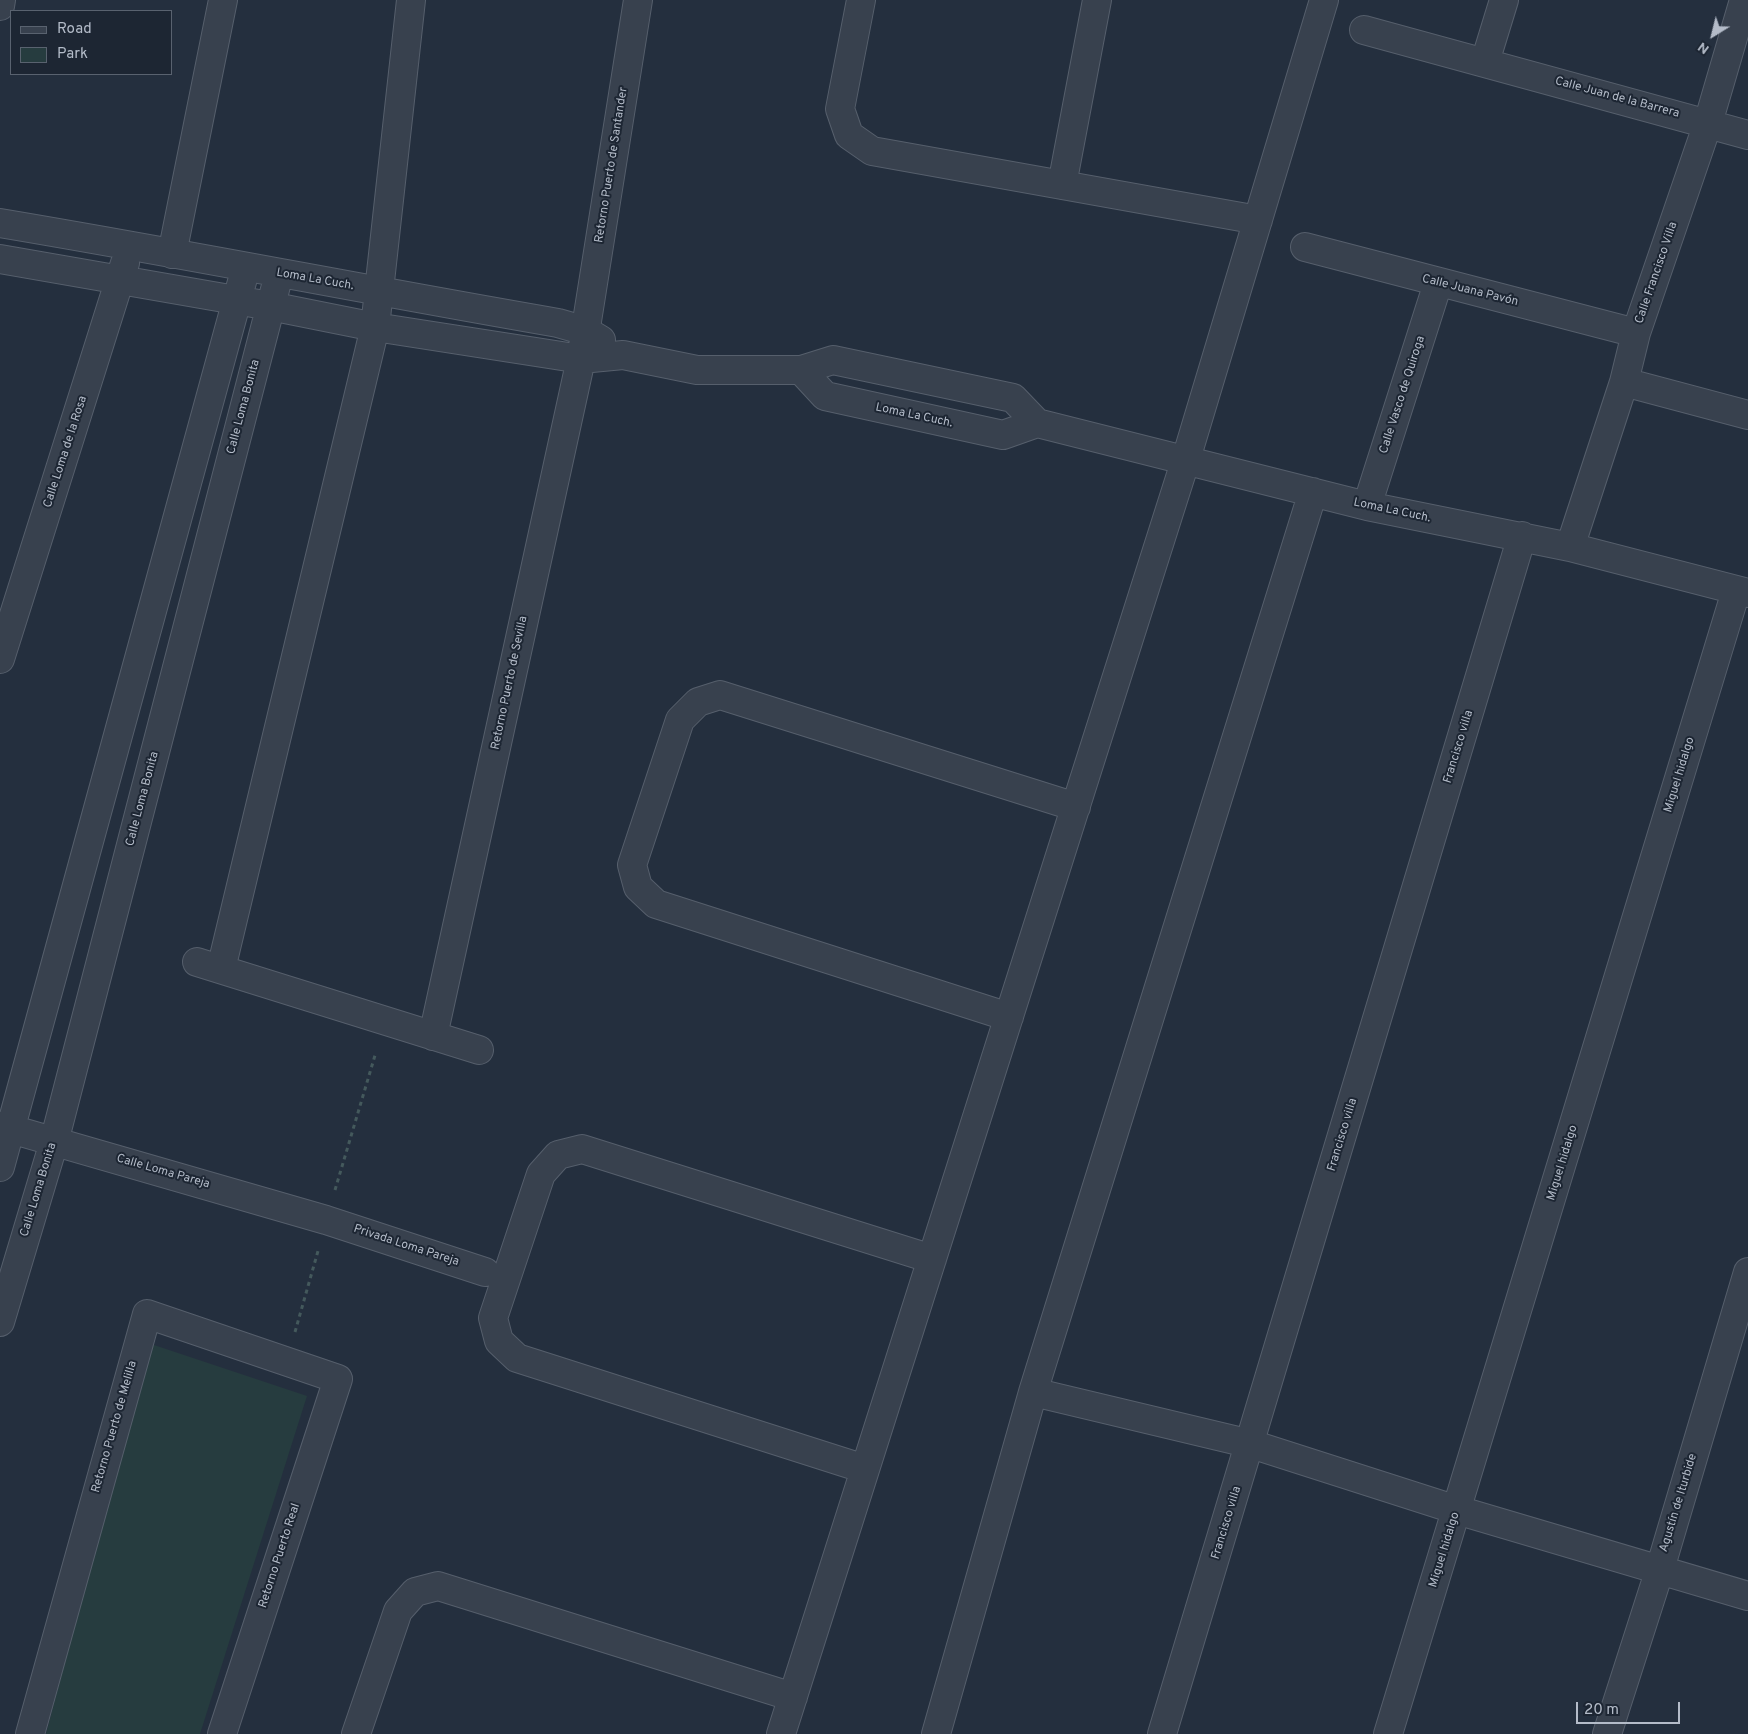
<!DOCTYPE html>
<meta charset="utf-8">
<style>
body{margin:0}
#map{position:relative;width:1748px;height:1734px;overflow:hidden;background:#242f3e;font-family:Overpass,sans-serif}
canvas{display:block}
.legend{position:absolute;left:10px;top:10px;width:162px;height:65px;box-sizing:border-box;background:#1d2633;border:1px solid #59626f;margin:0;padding:6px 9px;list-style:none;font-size:15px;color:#b4bcc9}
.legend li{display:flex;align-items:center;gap:10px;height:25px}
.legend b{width:25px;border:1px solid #59626f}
.north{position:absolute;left:1688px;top:10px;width:50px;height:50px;-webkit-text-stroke:4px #1d2633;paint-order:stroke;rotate:216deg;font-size:14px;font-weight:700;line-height:20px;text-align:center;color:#b4bcc9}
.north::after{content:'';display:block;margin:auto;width:18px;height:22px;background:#b4bcc9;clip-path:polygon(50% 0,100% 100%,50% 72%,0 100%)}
.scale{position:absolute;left:1576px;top:1702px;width:104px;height:22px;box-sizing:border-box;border:2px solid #b4bcc9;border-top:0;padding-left:6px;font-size:15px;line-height:18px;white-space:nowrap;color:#b4bcc9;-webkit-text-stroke:4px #1d2633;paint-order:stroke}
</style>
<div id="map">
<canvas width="1748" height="1734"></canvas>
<ul class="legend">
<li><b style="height:6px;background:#38414e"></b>Road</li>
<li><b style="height:14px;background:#263c3f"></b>Park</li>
</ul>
<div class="north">N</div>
<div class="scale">20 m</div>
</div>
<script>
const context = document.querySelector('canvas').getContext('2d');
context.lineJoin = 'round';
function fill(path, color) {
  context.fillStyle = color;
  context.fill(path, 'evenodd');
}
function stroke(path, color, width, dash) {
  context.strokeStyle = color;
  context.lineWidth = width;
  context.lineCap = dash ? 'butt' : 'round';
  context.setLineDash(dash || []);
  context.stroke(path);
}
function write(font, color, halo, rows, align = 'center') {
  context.font = font + ' Overpass,sans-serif';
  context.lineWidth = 4;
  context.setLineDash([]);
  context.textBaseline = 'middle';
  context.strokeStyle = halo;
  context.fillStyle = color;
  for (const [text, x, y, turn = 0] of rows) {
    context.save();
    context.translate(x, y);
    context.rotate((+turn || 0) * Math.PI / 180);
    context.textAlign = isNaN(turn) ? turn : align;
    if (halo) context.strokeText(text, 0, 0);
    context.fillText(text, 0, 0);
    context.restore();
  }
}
const green = new Path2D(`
 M148,1343L307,1396L200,1734H46Z`);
const path = new Path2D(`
 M335,1190L376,1052
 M295,1332L318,1251`);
const minor = new Path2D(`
 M861,0L840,109L849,135L872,151L1258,220
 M0,6L1,0
 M1364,30L1748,135
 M1485,62L1504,0
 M1062,185L1097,0
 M0,223C186,254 372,291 558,323L586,331L601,340
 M1305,247L1636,333
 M172,254L223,0
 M0,259L270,306L375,327L581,359L623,355L697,370H801L833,360L1013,398L1037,423L1367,506L1570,547L1748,593
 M801,370L825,396L1003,435L1037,423
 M1624,382L1748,415
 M1367,506L1438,283
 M1570,547L1624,382L1636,333L1708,123L1744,0
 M0,659L125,263
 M197,962L479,1050
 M221,969L375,327L411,0
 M1009,1017L656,904L638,887L632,865L680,720L698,702L720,695L1076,807
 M433,1036L581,359L638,0
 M0,1126L326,1220L485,1272
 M0,1167L246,267
 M0,1322L54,1142L279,274
 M1033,1392L1251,1444L1457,1510L1748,1596
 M865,1469L517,1358L499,1341L493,1318L541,1174L558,1155L582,1149L932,1259
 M30,1734L147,1314L338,1379L222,1734
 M356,1734L398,1611L415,1592L438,1586L793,1697
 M781,1734L1186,459L1324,0
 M936,1734L1033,1392L1313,492
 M1162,1734L1522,536
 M1388,1734L1736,591
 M1607,1734L1660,1569L1748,1272`);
const streetNames = [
 ["Calle Juan de la Barrera",1617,98,15],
 ["Retorno Puerto de Santander",612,165,-81],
 ["Calle Francisco Villa",1657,273,-71],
 ["Loma La Cuch.",315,280,10],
 ["Calle Juana Pavón",1470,291,14],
 ["Calle Vasco de Quiroga",1403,395,-72],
 ["Calle Loma Bonita",244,407,-75],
 ["Loma La Cuch.",914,416,12],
 ["Calle Loma de la Rosa",66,452,-72],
 ["Loma La Cuch.",1392,511,12],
 ["Retorno Puerto de Sevilla",510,683,-78],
 ["Francisco villa",1459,747,-73],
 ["Miguel hidalgo",1680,775,-73],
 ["Calle Loma Bonita",143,799,-75],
 ["Francisco villa",1343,1135,-73],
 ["Miguel hidalgo",1563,1163,-73],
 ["Calle Loma Pareja",163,1172,16],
 ["Calle Loma Bonita",39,1190,-73],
 ["Privada Loma Pareja",406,1246,18],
 ["Retorno Puerto de Melilla",115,1427,-74],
 ["Agustín de Iturbide",1679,1503,-73],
 ["Francisco villa",1227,1523,-73],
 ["Miguel hidalgo",1445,1550,-73],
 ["Retorno Puerto Real",280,1556,-72]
];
fill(green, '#263c3f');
stroke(minor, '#565f6c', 30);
stroke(path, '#44595c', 3, [4, 4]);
stroke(minor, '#38414e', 28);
write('12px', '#b4bcc9', '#1d2633', streetNames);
</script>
